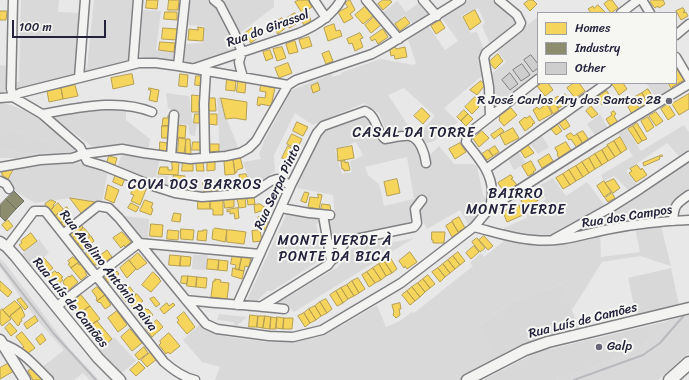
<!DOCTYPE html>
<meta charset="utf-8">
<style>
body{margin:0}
#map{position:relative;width:689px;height:380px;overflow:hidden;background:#e8e8e8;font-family:Sriracha,sans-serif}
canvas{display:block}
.legend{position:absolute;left:537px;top:12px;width:140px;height:72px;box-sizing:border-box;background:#f6f6f2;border:1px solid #a1a1a9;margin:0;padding:5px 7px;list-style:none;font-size:12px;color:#22223b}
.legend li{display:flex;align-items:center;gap:8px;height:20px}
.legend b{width:20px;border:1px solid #a1a1a9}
.scale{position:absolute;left:12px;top:20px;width:94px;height:18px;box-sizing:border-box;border:2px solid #22223b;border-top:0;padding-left:5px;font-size:12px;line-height:14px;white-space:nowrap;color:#22223b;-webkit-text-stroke:3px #f6f6f2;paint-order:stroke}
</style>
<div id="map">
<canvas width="689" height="380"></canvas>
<ul class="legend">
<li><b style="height:11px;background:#f6d55c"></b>Homes</li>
<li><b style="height:11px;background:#8c8c6e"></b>Industry</li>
<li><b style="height:11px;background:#cececf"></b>Other</li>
</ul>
<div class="scale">100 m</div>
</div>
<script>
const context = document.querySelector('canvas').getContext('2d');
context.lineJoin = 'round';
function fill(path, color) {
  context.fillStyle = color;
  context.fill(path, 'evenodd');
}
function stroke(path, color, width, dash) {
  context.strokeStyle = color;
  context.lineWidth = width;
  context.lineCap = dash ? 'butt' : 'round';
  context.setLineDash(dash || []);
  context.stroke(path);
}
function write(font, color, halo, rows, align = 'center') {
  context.font = font + ' Sriracha,sans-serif';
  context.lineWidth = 4;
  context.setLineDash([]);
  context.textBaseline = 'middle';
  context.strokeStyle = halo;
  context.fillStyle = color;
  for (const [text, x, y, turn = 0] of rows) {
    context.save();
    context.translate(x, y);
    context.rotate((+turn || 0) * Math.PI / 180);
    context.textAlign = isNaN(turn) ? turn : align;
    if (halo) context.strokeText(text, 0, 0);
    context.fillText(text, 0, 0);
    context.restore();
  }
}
const built = new Path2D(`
 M0,126L63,147L72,152L24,154L0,149Z
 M671,268L679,305L636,315L628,278Z
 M562,284L579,328L540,338L496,359L479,326L511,302Z
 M664,322L662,329L647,342L628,354L556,380H483L537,352Z`);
const green = new Path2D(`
 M21,0H59L58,12L80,13L76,72L74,75L20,90L17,89L14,82H19Z
 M94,0H136L131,59L128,62L84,73L82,70L87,68Z
 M192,0H207L218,9L235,46L234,49L189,64L184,60L186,44L203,43L204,26L187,25L188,3Z
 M225,0H274V7L240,33L223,2Z
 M469,0H492L517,23V26L490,44L482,26L485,23L478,8L461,16L471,33L477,32L484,50L478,59L482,76L444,108L458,122L434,141L426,143L419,134L435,116L404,88L388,95L412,131L391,135L387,133L379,113L364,103L313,125L295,113L274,155L275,171L250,191L247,186L250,183L243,162L261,159L259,154L265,139L292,90L332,74V77L340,75L343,72L381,59L414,65L416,63L408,40L428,25L445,50L458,41L441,17Z
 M397,1L406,12L420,2L428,10L430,15L414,25L404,15L393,26L382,13Z
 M143,10L161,11L156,50L176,52L175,62L141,57L140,55Z
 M538,17V74L493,110L490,75L506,62L496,49Z
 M0,65L8,66L5,91L0,93Z
 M646,83H667L671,91L658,100Z
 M166,93L189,96L193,124H197L195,136L190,135L188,125L175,123L174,112L168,108Z
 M221,97L226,119L228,122L239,150L220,154L217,98Z
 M0,103C27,106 54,130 75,145V150L72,152L63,147L0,126Z
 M126,109V120L150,139L148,151L93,147L54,119L55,116L95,110Z
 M600,114L609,130L596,137L587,124Z
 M366,115L370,117L382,144L394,142L410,141C418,148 420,156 423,166L428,165V157L439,146L454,164H473L477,166L483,195L486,199L470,227L460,210L427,229L418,211L425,197H422L414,221L335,240L331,238L328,218L335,216L333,195L297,188L318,136L323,130L361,116ZM356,142L363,155L357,159L350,161L352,172L342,174L335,150ZM407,157L414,199L384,206L379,184L368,175L365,167Z
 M684,125L689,132V152L680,157L667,143L626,171L638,186L630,192L614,176L604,181L601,175L633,156L618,134L626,128L641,151Z
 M540,133L549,147L538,154L529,142Z
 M0,149L24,154L65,152L63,155L14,162L13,158H0Z
 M517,150L526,163L514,170L507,157Z
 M123,152L160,159L156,175L168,176L167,186L116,169Z
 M689,161V193C673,203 670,209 661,226L671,266L640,256L602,262L572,310L562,284L511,302L479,326L497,360L460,380H215L220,367L202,362L183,340L200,324L208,331L229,337L266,342L319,337L327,334L377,305L386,327L400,321L412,312L414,313L473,266L470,263L481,253L484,257L505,240L504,228L527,218L526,212L546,199L539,186L553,178L566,196L587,182L609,211ZM634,223L640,252L601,257L600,228Z
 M77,162L108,170L102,203L70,198L35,203L15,191L8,180L15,169L39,164Z
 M292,212L318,217L320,221L316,224L323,255H327V260L322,265L319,261L272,291H267L257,301L247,300L286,215Z
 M125,216L149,219L148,239L138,238L124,220Z
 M414,238L294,312L289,307L277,303L338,267L351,249L388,239L389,243Z
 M39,239L49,253L31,267L21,255Z
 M193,255H208L206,270L192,269Z
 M0,259L5,263L68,347L99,380H90L83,373L74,380H56L42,367L64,350L38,321L21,298L0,267Z
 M689,313V353L658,380H556L628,354L647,342L662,329L664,322Z
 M219,314L247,317L235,327L234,322L217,320Z
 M114,337L136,361L121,374L110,365L97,351Z`);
const homes = new Path2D(`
 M147,0H158L157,9L146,8Z
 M169,0H179L178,10H168Z
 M299,0H308L312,7L302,13L295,2Z
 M350,0L355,10L350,14L353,18L344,23L338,12L348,7L345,3Z
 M383,0H390L392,2L383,10L378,4Z
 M529,0H533L537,4L530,11L524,4Z
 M609,0H612L618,8L611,13L604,4Z
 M652,0H663L665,4L659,8L658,6L655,8L650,2Z
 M598,5L605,12L604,13H591L588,9L593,6L594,8Z
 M366,6L374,15L363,24L355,15Z
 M683,8L685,11L683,12L684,13L686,12L688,16L681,20L676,11Z
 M475,10L481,22L470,30L463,17Z
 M0,11H7L6,20H0Z
 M165,12H177V20L164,19Z
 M308,12L311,21L304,25L300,18L307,14L306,13Z
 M295,13L300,21L293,26L287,18Z
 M374,17L381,25L371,33L365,25Z
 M405,17L410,23L400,31L395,24Z
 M282,18L288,26L278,34L272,25Z
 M287,18L293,26L289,28L284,20Z
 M440,20L445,28L436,34L431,26Z
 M334,24L336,31L340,30L342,36L328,41L324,28Z
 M198,27L204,28L203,41L188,40L189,29L198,30Z
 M163,28L178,29L177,40L162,39Z
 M252,28L259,37L251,43L244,34Z
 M383,29L388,37L378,44L375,39L372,41L370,38Z
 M360,33L363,38L360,39L363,47L355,51L352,43L349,44L347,39Z
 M309,37L312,46L302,49L299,40Z
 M295,41L298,52L289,54L286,44Z
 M160,42L175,43L174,52L159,50Z
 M282,47L286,58L277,61L273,49Z
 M395,47L396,49L405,47L407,57L395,59L394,55L391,56L390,50Z
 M270,50L273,58L266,61L263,52Z
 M329,51L333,61L326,64L322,54Z
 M498,54L503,61L495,69L489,62Z
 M288,63L292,73L279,78L275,68Z
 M676,68L684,80L672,87L674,89L672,90L668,83H676Z
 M132,74L134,84L113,89L111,78Z
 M180,74L188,75L187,87L179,86Z
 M196,76H204L203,86L195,85Z
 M227,79L236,80L235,91L226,90Z
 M238,81H246L245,93L237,92Z
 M481,81L485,85L477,95L470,90Z
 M318,83L320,90L313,93L311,86Z
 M542,83H548L553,90L545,96L537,86Z
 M574,83H579L585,91L575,98L567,88Z
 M614,83H623L627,89L619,95L612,84Z
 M75,85L78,96L63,99L61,88Z
 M261,85L275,88L271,106L260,104V106L257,105L258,97L265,98L266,92L260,91Z
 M61,88L63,99L49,102L47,91Z
 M149,88L159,90L157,102L149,100L151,90H149Z
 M648,89L655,100L648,104L642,93Z
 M607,91L611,99L602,105L597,97Z
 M642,93L648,104L642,108L635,97Z
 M565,94L569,101L559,108L553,99L558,96L559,98Z
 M689,94V109L679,115L672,104Z
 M192,95L201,96V112H192Z
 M475,97L479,101L477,104L479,107L472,114L465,107Z
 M206,98H215L216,111H207Z
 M221,98L247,102L246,120L234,118L226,119Z
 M554,102L559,110L553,114L549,105Z
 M635,102L640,109L632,114L628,107Z
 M547,104L552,114L539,121L533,110L537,107L539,109Z
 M668,104L675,115L668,120L661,109Z
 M591,106L598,114L592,118L586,111Z
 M422,108L430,116L423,124L414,116Z
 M511,108L517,115L504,126L499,120L500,118L499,117Z
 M464,110L468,114L461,121L457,117Z
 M614,111L616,114L614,116L618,123L611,127L606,119L612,115L611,113Z
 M656,112L663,121L656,126L649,116Z
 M195,114H203L202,123H194Z
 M208,114H217V125L208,124Z
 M468,114L473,119L466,126L461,121Z
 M168,116L173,117L172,125L162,126L163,118H168Z
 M530,116L535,123L532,124L533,125L525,131L519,122L525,117L526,118Z
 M648,117L654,127L647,132L641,121Z
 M565,118L570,126L564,130L558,122Z
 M297,122L308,127L303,136L293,131Z
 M637,123L647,139L642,141L633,126Z
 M557,124L562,131L556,135L551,129Z
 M178,125L186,126L185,138L177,137Z
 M162,126H172L171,138H162Z
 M633,126L642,141L638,144L628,129Z
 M501,128L504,131L494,139L491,135Z
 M513,128L519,138L505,145L500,135Z
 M482,131L489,138L479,147L473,139Z
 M583,131L589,140L583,144L577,134Z
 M571,133L574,136L577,134L583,144L577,148L571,139L569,140L566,136Z
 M292,134L302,139L297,149L287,144Z
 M620,137L627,149L621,153L614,141Z
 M179,138L186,139L184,154L178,153Z
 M186,139H190L191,154H186Z
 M614,141L621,153L615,157L607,145Z
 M160,142L168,143L167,152L160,151Z
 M193,142H203V150H192Z
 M566,142L571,150L559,158L557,154L558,153L555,148Z
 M460,143L466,152L455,159L449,149Z
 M209,144H219V151L209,152Z
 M528,145L534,153L525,158L520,150Z
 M288,146L297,151L291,162L282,158Z
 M352,146L354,158L338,161L337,149Z
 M495,146L499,152L493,156L489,150Z
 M608,146L615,157L608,161L602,150Z
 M488,150L493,156L487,160L482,154Z
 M602,150L608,161L602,165L595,154Z
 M549,154L553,161L542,168L538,161Z
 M595,154L602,165L595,169L589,158Z
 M662,155L663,156L659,157L660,159L644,166L643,163Z
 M109,156L117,158L115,165L107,163Z
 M240,157L243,168L237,170V172L235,173L233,159Z
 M589,158L595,169L589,173L582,162Z
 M233,159L235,174L225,175L224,161Z
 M172,161H179L178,175L158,174L160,167H168V170H172Z
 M183,161L193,162V171H182Z
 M196,161H203L204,171H197Z
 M345,161V163L348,162L350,170L344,171V169H342L341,162Z
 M531,161L536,170L533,172L534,173L528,176L522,166Z
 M215,162V170L207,171V163Z
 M582,162L589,173L583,177L576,166Z
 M637,165L641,170L642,168L647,175L636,182L629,173L632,171L630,169Z
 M576,166L583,177L576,181L569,170Z
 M13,170L8,179L2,175V171Z
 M569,170L576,181L570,185L563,174Z
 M116,174L125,178L122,186L113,182Z
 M246,174L250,183L246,184L245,180H240L239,175Z
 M563,174L570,185L563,189L556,178Z
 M174,175L185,176L184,181L173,179Z
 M511,175L513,178L511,179L512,180H513L517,185L504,192L498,183Z
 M239,179V185L232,186L231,180Z
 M397,179L400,193L387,196L384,182Z
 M614,179L620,188L613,193L605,183Z
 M173,181L183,183L182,191L172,189Z
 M230,181L231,191L215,192V182Z
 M604,181L611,192L604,197L597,186Z
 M203,182H211V187H215V193L208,194L207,192H204Z
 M136,183L147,187L140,205L131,201L134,195L131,194Z
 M279,184L284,188L279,195L272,190Z
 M108,185L119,190L114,203L105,199Z
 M189,185L196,186L195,193L188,191Z
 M539,190L543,197L526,208L521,201Z
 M305,192L309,193L306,203L301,201Z
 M612,193L615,198L608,202L605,198Z
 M318,194L322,195L319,209L308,207L310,197L318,198Z
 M245,197L246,207L239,208L237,198Z
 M254,197L255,204L248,205L247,198Z
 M70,198L95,202L94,206L83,215Z
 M198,199L210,200V209H198Z
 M224,199H234V207L225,208Z
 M51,200L56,202L53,205L54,206L53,207V208L49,211L45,204Z
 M145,200L153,203L151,208L153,209L151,215L140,211Z
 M223,201V215H213V209H210V202Z
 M58,203L64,210L55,216L51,210Z
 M131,203L139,207L136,212L128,208Z
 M260,204L267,209L255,213L254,205Z
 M322,204L330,205L331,212L321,210Z
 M519,205L523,215L507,222L503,212Z
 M67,207L71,215L61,223L55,216Z
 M238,208L239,218L235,219L234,213L230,214V211L227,212V210Z
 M174,213L181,214L180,222L172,221Z
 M266,215L268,223L256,226L255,222L258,221V217Z
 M69,216L73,222L66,229L61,223Z
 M459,217L465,228L458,232L452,221Z
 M8,220L13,226L7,231L2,225Z
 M79,222L83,227L79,232V233L73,238L68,231Z
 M452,222L459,233L452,237L446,226Z
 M268,223L267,229L261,231L260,225Z
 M151,224L163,225L162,237L150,236Z
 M84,228L90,235L78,244L73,238Z
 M215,228L227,230L225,242L212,239L213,230Z
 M181,229L194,230L193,240L181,239Z
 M168,230L179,231L178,240L167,239Z
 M203,230H207L206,241L197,240L198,231H203Z
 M227,230H231L246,232L244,244L227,242Z
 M260,230L262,241L253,242L252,231Z
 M122,232L131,242L125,247L124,245L121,248L113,238Z
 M432,232H445L444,243H433V240H432Z
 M31,233L37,241L24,251L19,245L22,243L21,241Z
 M91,236L94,241L83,250L78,244L87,237L88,238Z
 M484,236L493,246L488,250L479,240Z
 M477,238L485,248L480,252L472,242Z
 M474,246L479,252L471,259L466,253Z
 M93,248L99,256L107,250L112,257L101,265H93L85,254Z
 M410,252L417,262L407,269L405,266L404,268L399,261Z
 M458,252L465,261L460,265L453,256Z
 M138,253L147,263L137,270L129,261Z
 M233,254L242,256L239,270L235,269L236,265L231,264Z
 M170,255L181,256L180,266L169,265Z
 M181,256L191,257L190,266H180Z
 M242,256L251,257L249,267L245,266L244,271L239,270Z
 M453,256L460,265L455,269L448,260Z
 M73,257L79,262L71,268L68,264L70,263L68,261Z
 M390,257L397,269L392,273L384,261Z
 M44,258L53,268L43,276L35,266Z
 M208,259L219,260L218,270L207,269Z
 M129,260L136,269L127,278L120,268Z
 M219,260L228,261L227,271L218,270Z
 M448,260L455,269L450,273L443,264Z
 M384,261L392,273L386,276L379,264Z
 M78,263L79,265L81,264L86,271L85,272L87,275L81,280L71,268Z
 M379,264L386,276L381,280L373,268Z
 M443,264L450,273L445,277L438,268Z
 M233,268L244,271L242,279L232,276Z
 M373,268L381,280L375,283L367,272Z
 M438,268L445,277L440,282L432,272Z
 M113,270L115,273L117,271L119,274L108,283L105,277Z
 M55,271L57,273L58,272L63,277L61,278L63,280L56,286L48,277Z
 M153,272L160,279H159L161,281L151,292L142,285Z
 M367,272L375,283L369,287L362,275Z
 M72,275L78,282L69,290L63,283L64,281V280L69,276L70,277Z
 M428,275L435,284L430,288L423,279Z
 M182,276H188L187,284L181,283Z
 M188,276L197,277L196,287L187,286Z
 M197,277L207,278L206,288L196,287Z
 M358,278L365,289L359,293L352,281Z
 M215,279L221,280L220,282L229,283L227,299L211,297L213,281H215Z
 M423,279L430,288L425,292L418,283Z
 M0,281L12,292L8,297L0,290Z
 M352,281L359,293L354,296L347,285Z
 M418,283L425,292L420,297L412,287Z
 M347,285L354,296L348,299L341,288Z
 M97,287L105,295L97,301L96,299L97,298L92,291Z
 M130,287L136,295L126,302L121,296Z
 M412,287L420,297L415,301L407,291Z
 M341,288L348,299L343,303L336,291Z
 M336,291L343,303L337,306L330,295Z
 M407,291L415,301L410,305L402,295Z
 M137,294L143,301L133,308L128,301Z
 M81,295L90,306L79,314L71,303Z
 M105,295L111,305L105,309L100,302L99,303L97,301Z
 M154,297L160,304L156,307L150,299Z
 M21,298L28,307L25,310L17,300Z
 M326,299L332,309L327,313L320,302Z
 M15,301L21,307L9,317L3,310Z
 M320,302L327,313L321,316L315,306Z
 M167,303L169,306L173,303L175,305L164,314L160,309Z
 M400,303L401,309H399L400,315L396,318L393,315L394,312L392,305Z
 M90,306L100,319L89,327L79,314Z
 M315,306L321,316L316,320L309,309Z
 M21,307L25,316L21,319L22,321L19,323L20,324L18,326L10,316Z
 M145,308L147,310L148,309L153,315L149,319V318L143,323L137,316Z
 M2,309L11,319L2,326L0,323V311Z
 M309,309L316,320L310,323L304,313Z
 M117,311L127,325L118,332L108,318Z
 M184,312L195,327L187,334L177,322L179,320L177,318Z
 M304,313L310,323L305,327L298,316Z
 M250,315L258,316L257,327H249Z
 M35,316L38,321L27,329L24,324Z
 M258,316H265L263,328L257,327Z
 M265,316L271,317L270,329L263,328Z
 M271,317L277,318L276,329H270Z
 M277,317L284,318L283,329L276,328Z
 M284,318H293L292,329H283Z
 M157,320L163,327L152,337L146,329Z
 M97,321L112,339L105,345L104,344L102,345L90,329L91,328L89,327Z
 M10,323L17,331L11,336L5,328Z
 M130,329L142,343L132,351L121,337Z
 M22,332L35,348L27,354L20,349L24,347L16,337Z
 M169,333L180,346L170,354L168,352L166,354L159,345L161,343L160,341Z
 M42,334L46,340L40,345L36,339Z
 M144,347L148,353L139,360L135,355Z
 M151,352L157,359L147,367L141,360Z
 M139,362L145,368L136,376L130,370Z
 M9,363L14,371L0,379V368Z
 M33,368L45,380H33L28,371Z`);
const industry = new Path2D(`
 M14,191L24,201L16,209L6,199Z
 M6,199L16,209L5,221L0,216V205Z`);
const stream = new Path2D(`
 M0,264L54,334L96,380
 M574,380L643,355L660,343L686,313`);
const building = new Path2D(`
 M531,55L538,64V68L533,72L524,60Z
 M522,64L530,75L521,81L513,70Z
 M510,73L518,84L510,90L502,80Z`);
const minor = new Path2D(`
 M13,0L11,89L13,97L20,93L139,63H156L178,66L288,85
 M214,0L220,5L234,32L242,52L239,62L240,67L243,77
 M314,0L326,18
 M366,0L399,39
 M423,0L437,16
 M642,0L650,13
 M621,13L638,0
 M676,35L689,24
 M676,57L689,79
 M133,64L138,0
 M178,66L185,0
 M195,68L299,33C316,26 331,17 341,0
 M79,78L85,0
 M0,98L13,97L42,114L80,147L87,161L104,166L153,186L175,193L202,197L253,193L271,181L277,179L291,185
 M42,114C78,108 118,98 152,112
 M490,116L489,87L484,58L486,53L519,27L521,23L517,15L499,0
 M171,157L174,115
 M205,157L204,104L206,71
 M0,167L40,160L72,158L84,154L122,149L144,153L190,159L226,156L240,153L249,148L256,141L288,85L296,80L372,54L385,47L461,0
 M486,169L607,83
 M0,181L6,184L9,189
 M281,208L309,213L330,215
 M490,208C491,203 492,197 492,192C492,172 477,156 466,142L468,134L538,79
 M673,221C674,205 676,204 689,195
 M474,227C494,232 514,239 534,240C560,243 584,234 610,229C636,224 662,221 689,220
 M63,234L98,206L109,208L119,218L186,300L206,324L217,329L269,336L293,337L322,330L401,283L474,227L490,208L595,141L689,84
 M554,239L610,208L640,189L689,156
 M328,243L336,244L346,241
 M7,247L34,211H45L164,362C173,370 182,377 195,380
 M331,261L336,257L346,241L414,227L417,223L415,209L422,200
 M186,300C219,304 252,305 284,309
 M237,305L291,185L317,133L323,126L365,111C378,117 375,131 385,139C392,138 403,135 410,136C420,138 425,154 426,163
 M262,306L328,265L331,261L323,215
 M56,307L139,243L260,254
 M3,344C22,350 35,366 49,380`);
const major = new Path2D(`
 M0,242L7,247L16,257L98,358L120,380
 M0,340L25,380
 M467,380L525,350L548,342L689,308`);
const highway = new Path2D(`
 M670,380L689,363`);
const markers = [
 [669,101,4,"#676778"],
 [599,347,4,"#676778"]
];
const streetNames = [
 ["Rua do Girassol",268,29,-20],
 ["Rua Serpa Pinto",278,187,-65],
 ["Rua dos Campos",627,217,-9],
 ["Rua Avelino António Paiva",108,271,52],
 ["Rua Luís de Camões",70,303,51],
 ["Rua Luís de Camões",583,321,-14]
];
const poiNames = [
 ["R José Carlos Ary dos Santos 28",661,101],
 ["Galp",607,347,"left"]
];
const neighbourhoodNames = [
 ["CASAL DA TORRE",414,133],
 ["COVA DOS BARROS",195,185],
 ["BAIRRO",516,194],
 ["MONTE VERDE",516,210],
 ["MONTE VERDE À",335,241],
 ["PONTE DA BICA",335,257]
];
fill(built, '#d8d8d9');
fill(green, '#d9d9da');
fill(homes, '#f6d55c');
stroke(homes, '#b69f52', 1);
fill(industry, '#8c8c6e');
stroke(industry, '#6c6c5f', 1);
stroke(stream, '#b9b9be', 2);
fill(building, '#cececf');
stroke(building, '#808084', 1);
stroke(minor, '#808084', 11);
stroke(major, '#808084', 13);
stroke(highway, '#808084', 15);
stroke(minor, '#f3f3f1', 8);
stroke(major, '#f3f3f1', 10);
stroke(highway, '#f3f3f1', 12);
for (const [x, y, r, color] of markers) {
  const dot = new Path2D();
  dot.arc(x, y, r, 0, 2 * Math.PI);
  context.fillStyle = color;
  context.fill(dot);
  stroke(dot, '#f6f6f2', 1.5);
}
write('13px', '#22223b', '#f6f6f2', streetNames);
write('13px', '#22223b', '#f6f6f2', poiNames, 'right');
context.letterSpacing = '1px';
write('14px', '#22223b', '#f6f6f2', neighbourhoodNames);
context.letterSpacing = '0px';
</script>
